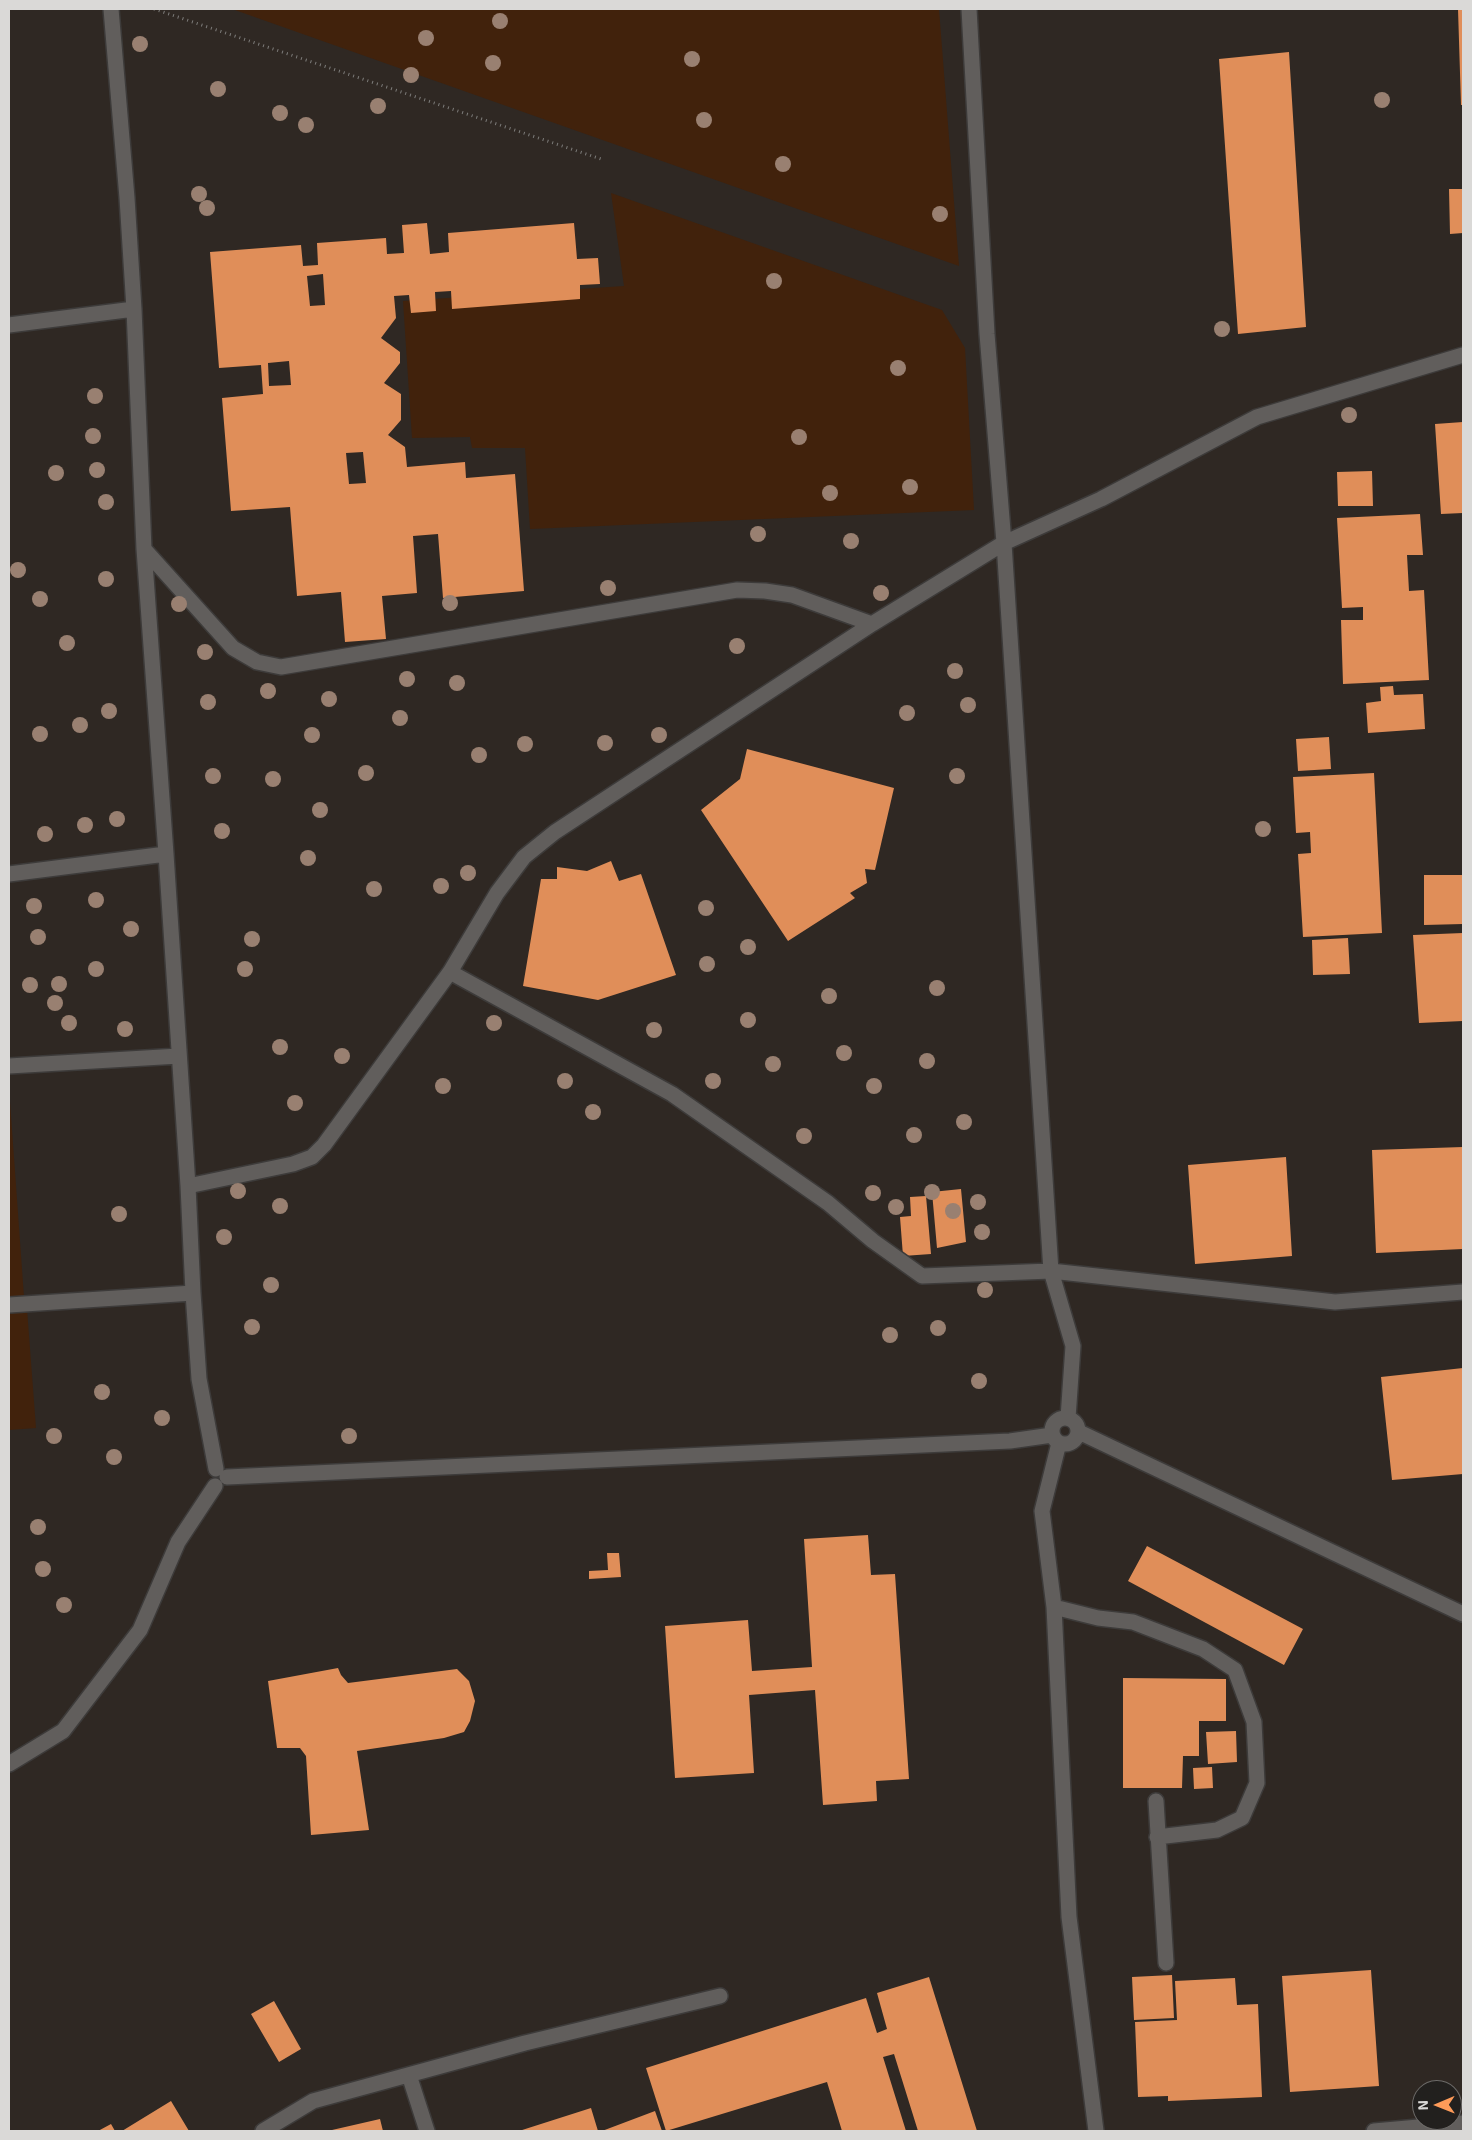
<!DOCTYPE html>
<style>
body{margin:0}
#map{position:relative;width:1472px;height:2140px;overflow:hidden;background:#22201e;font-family:"Exo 2",sans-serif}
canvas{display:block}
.frame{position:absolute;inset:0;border:10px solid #dad9d7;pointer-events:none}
.north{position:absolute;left:1412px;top:2080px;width:50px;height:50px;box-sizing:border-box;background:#22201e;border:1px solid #6c6a68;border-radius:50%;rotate:269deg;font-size:14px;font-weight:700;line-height:20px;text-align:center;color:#dad9d7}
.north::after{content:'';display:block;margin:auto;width:18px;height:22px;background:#fe9b59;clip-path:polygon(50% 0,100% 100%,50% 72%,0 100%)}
</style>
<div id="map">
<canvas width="1472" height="2140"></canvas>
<div class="frame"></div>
<div class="north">N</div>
</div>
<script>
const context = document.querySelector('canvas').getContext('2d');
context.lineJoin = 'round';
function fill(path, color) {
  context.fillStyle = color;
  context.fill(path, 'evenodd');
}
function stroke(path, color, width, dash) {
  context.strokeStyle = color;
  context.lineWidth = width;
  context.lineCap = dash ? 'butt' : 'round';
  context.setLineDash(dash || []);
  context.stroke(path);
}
const built = new Path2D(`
 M9,9H1463V2131H9ZM1422,2090H1452V2120H1422Z`);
const green = new Path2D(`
 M232,9H939L959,266Z
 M611,193L942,310L965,348L974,510L530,529L525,448H472L470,437L412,438L403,301L624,286Z
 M9,1088L24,1297L9,1298Z
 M27,1309L36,1428L9,1430V1310Z`);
const building = new Path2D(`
 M1458,9H1463V105H1461Z
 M1289,52L1306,327L1238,334L1219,59Z
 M1449,189H1463V233L1450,234Z
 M427,223L430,254L449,252L448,233L574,223L577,259L598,258L600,284L580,285V299L452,309L451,291L435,292L436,311L411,313L409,295L394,296L396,318L381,338L400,352V363L384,383L401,394V420L388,435L405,447L407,467L465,462L466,478L515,474L524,591L443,598L438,534L413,536L417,593L382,596L386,639L345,642L341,592L297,596L290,507L231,511L222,398L263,394L261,365L219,368L210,252L301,245L303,266L318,265L317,243L386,238L387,254L404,253L402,225ZM323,274L325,305L310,306L307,276ZM289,361L291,385L269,386L268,363ZM363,452L366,483L349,484L346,453Z
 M1463,422V513L1441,514L1435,424Z
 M1372,471L1373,506H1338L1337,472Z
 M1420,514L1423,555H1407L1409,591L1424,590L1429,680L1343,684L1341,620H1363V607L1342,608L1337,518Z
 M1393,686L1394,695L1423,694L1425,729L1368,733L1366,703L1381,701L1380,687Z
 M1329,737L1331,769L1298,771L1296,739Z
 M747,749L894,788L875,870L865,869L867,883L850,893L855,898L788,941L701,810L740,779Z
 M1374,773L1382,933L1303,937L1298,854L1311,853L1310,832L1296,833L1293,777Z
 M611,861L619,881L641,874L676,975L598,1000L523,986L541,879H557V867L587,871Z
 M1424,875H1463V924L1424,925Z
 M1463,933V1021L1419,1023L1413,935Z
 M1348,938L1350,974L1313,975L1312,940Z
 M1463,1147V1249L1376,1253L1372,1150Z
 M1286,1157L1292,1256L1195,1264L1188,1165Z
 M961,1189L966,1242L937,1248L932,1192Z
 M926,1196L931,1254L903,1256L900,1217L911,1216L910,1197Z
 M1463,1368V1474L1392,1480L1381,1377Z
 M868,1535L871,1575L895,1574L909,1779L876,1781L877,1801L823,1805L815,1690L749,1695L754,1773L675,1778L665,1626L748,1620L752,1671L812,1667L804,1539Z
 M1147,1546L1303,1629L1284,1665L1128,1581Z
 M607,1553H619L621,1577L589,1579V1571L608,1570Z
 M338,1668L341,1675L348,1683L457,1669L469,1681L475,1701L470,1721L464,1732L444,1738L357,1751L369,1830L311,1835L306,1756L300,1748H277L268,1681Z
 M1123,1678L1226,1679V1721H1199V1756H1183L1182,1788H1123Z
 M1236,1731L1237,1762L1208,1764L1206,1732Z
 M1212,1767L1213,1788L1194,1789L1193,1768Z
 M1371,1970L1379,2086L1290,2092L1282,1976Z
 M1172,1975L1174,2018L1134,2020L1132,1977Z
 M929,1977L977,2131H918L894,2054L883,2057L906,2131H842L827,2082L666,2131L646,2068L866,1998L877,2033L887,2029L877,1993Z
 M1235,1978L1237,2005L1258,2004L1262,2097L1168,2101V2096L1138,2097L1135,2022L1177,2020L1175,1981Z
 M274,2001L301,2049L279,2062L251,2014Z
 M171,2101L189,2131H122Z
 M591,2108L598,2131H519Z
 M655,2111L662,2131H602Z
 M380,2119L383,2131H332V2130Z
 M111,2124L115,2131H98Z`);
const path = new Path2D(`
 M154,9L601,159`);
const lane = new Path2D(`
 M111,9L127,198L134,309L144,549L166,854L188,1186L193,1293L199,1379L216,1469
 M969,9L987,334L1004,543L1051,1271L1073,1346L1068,1418
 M9,325L134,309
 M144,549L233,648L257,662L281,667L737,590L765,591L792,595L872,624
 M9,874L166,854
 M450,972L672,1094L828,1203L873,1241L922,1276L1051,1271L1335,1302L1463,1292
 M9,1066L179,1056
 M188,1186L293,1164L312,1157L324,1145L450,972L497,893L524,857L555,832L872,624L1004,543L1101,499L1257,417L1463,355
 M9,1305L193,1293
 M1052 1431a13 13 0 1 1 26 0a13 13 0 1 1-26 0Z
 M1079,1432L1463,1614
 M1059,1443L1042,1511L1054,1607L1069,1917L1096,2131
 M227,1477L1010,1441L1052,1435
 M1054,1607L1098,1618L1133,1622L1203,1649L1235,1670L1254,1722L1257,1783L1242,1818L1217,1830L1157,1837
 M9,1764L63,1731L140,1630L178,1542L215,1486
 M1156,1801L1166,1963
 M409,2075L427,2131
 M263,2131L313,2101L525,2043L720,1996
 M1374,2131L1463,2123`);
const trees = [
 [500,21],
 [426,38],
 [140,44],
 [692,59],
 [493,63],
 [411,75],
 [218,89],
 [1382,100],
 [378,106],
 [280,113],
 [704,120],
 [306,125],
 [783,164],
 [199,194],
 [207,208],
 [940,214],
 [774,281],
 [1222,329],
 [898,368],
 [95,396],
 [1349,415],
 [93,436],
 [799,437],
 [97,470],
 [56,473],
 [910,487],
 [830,493],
 [106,502],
 [758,534],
 [851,541],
 [18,570],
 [106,579],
 [608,588],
 [881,593],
 [40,599],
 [450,603],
 [179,604],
 [67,643],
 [737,646],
 [205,652],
 [955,671],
 [407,679],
 [457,683],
 [268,691],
 [329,699],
 [208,702],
 [968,705],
 [109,711],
 [907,713],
 [400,718],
 [80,725],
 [40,734],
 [312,735],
 [659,735],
 [605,743],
 [525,744],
 [479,755],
 [366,773],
 [213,776],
 [957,776],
 [273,779],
 [320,810],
 [117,819],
 [85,825],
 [1263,829],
 [222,831],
 [45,834],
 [308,858],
 [468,873],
 [441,886],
 [374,889],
 [96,900],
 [34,906],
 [706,908],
 [131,929],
 [38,937],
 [252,939],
 [748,947],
 [707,964],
 [96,969],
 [245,969],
 [59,984],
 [30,985],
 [937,988],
 [829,996],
 [55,1003],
 [748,1020],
 [69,1023],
 [494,1023],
 [125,1029],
 [654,1030],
 [280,1047],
 [844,1053],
 [342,1056],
 [927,1061],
 [773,1064],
 [565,1081],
 [713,1081],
 [443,1086],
 [874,1086],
 [295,1103],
 [593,1112],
 [964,1122],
 [914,1135],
 [804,1136],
 [238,1191],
 [932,1192],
 [873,1193],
 [978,1202],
 [280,1206],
 [896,1207],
 [953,1211],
 [119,1214],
 [982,1232],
 [224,1237],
 [271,1285],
 [985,1290],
 [252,1327],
 [938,1328],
 [890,1335],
 [979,1381],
 [102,1392],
 [162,1418],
 [54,1436],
 [349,1436],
 [114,1457],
 [38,1527],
 [43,1569],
 [64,1605]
];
fill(built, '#2f2823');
fill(green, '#41220c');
fill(building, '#e08e59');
stroke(lane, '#3d3b3a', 18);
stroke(path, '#7e7d7b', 3, [1, 4]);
stroke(lane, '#615e5c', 15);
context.fillStyle = '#998071';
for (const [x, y] of trees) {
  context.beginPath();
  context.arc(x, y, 8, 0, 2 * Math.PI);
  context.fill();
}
</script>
